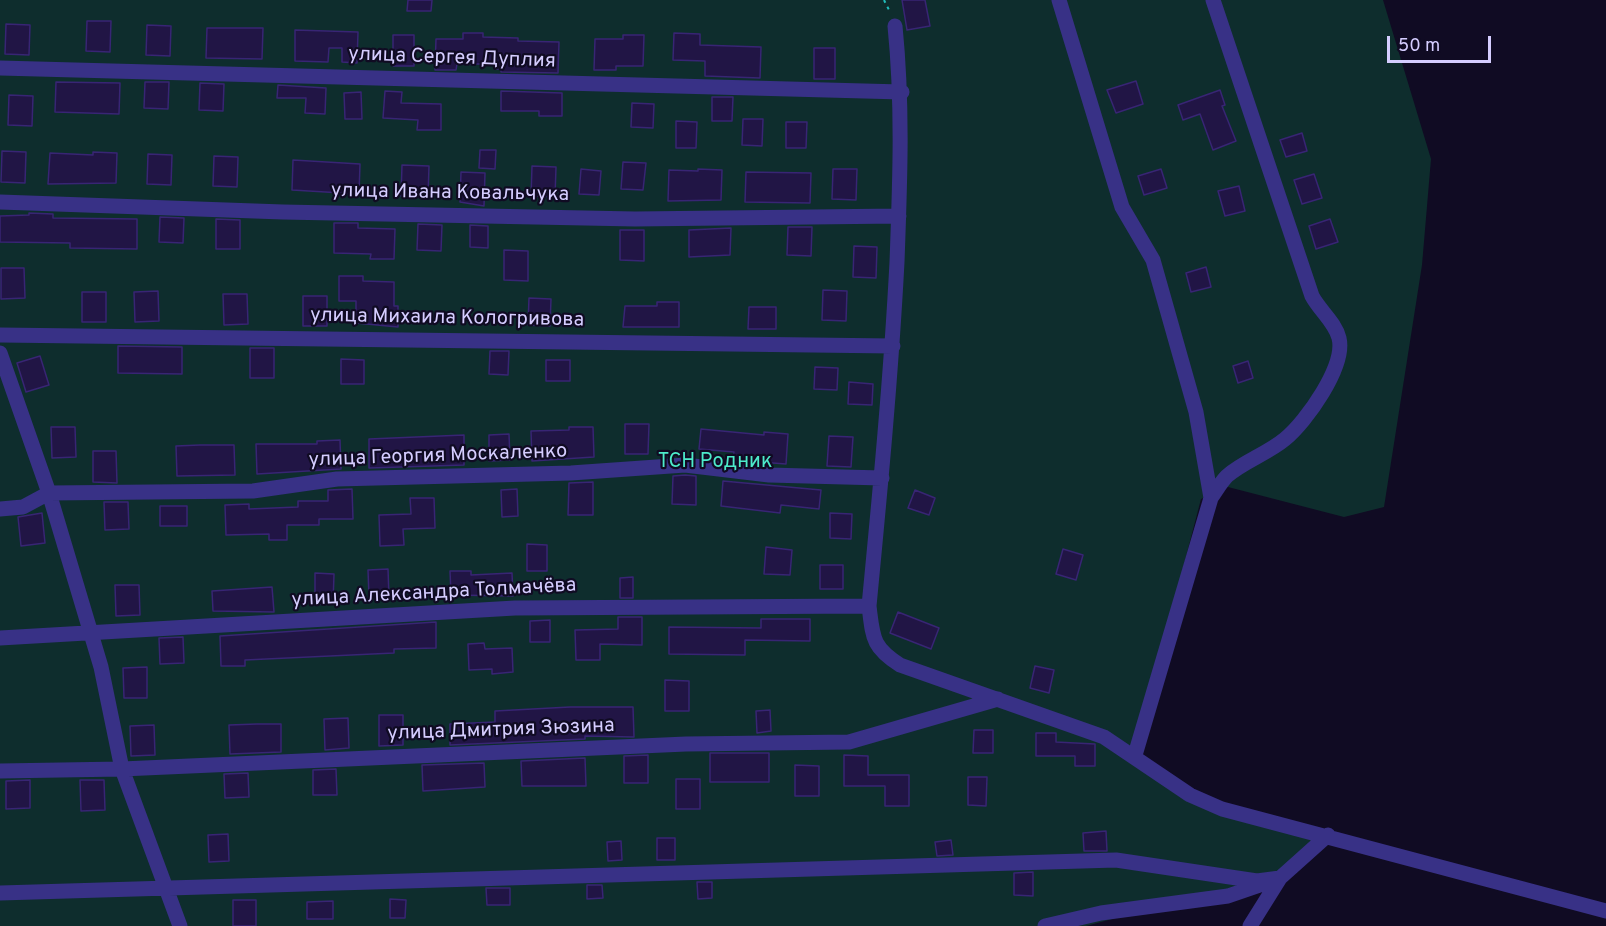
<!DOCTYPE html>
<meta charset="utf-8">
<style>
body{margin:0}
#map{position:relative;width:1606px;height:926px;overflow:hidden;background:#100b23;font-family:Overpass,sans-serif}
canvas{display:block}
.scale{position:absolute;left:1387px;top:36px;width:104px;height:27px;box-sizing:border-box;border:3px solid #d5cdff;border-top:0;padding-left:8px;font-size:18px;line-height:21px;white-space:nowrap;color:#d5cdff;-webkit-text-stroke:4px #100b23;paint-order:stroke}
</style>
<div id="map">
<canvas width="1606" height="926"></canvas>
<div class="scale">50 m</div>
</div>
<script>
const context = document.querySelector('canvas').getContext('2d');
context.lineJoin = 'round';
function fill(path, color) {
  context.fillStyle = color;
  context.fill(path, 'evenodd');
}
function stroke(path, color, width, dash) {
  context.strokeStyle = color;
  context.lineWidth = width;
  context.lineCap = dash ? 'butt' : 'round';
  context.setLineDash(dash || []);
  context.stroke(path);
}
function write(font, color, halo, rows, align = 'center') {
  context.font = font + ' Overpass,sans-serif';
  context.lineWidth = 4.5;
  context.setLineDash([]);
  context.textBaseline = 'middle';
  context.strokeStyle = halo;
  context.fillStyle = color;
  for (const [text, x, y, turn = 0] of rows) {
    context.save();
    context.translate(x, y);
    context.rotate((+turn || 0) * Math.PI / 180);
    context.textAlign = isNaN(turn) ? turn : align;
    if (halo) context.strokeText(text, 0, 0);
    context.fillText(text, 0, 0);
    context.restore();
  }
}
const green = new Path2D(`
 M0,0H1383L1431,159L1422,265L1384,507L1344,517L1228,487L1201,499L1133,760L1210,809L1329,842L1267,888L1131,914L1086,926H0Z`);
const building = new Path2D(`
 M408,0H432L431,11H407Z
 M902,0H925L930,26L907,30Z
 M87,21H111L110,52L86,51Z
 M6,24L30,25L29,55L5,54Z
 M147,25L171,26L170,56L146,55Z
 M207,28H263L262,59L206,58Z
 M295,30L358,32L357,63L342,62V48H329L328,62L295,61Z
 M463,33H483V37L518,38V41L559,42L558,73L501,72V69H496V64H457L456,70H435L436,39H463Z
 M674,33L700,34V45L761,47L760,78L705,76V61L673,60Z
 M393,35H414V66H393Z
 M623,35H644L643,66H616V70H594L595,39H623Z
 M814,48H835V79H814Z
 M1136,81L1143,104L1116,113L1107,90Z
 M56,82L120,83L119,114L55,112Z
 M145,82H169L168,109L144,108Z
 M200,83L224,84L223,111L199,110Z
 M278,85L326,88L325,114L305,113L306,98H277Z
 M1220,90L1225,105L1222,106L1236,141L1213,150L1200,114L1183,120L1178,105Z
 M385,91L402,92L401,103L441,104V130H417L418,120L383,118Z
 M501,91L562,93V116H539V111H501Z
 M361,92L362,119H345L344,93Z
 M9,95L33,96L32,126L8,125Z
 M712,97H733L732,121H712Z
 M632,103L654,104L653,128L631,127Z
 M743,119H763L762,146L742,145Z
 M676,121L697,122L696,148H676Z
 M786,122H807L806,148H786Z
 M1302,133L1307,151L1286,157L1280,140Z
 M480,150H496L495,169L479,168Z
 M2,151L26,152L25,183L1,182Z
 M93,152L117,153L116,183L48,184L50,153L93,155Z
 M148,154L172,155L171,185L147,184Z
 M214,156L238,157L237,187L213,186Z
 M293,160L360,164L359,194L292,190Z
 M623,162L646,163L643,190L621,189Z
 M402,165L429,166L428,197L401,196Z
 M532,166L556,167L555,197L531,196Z
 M581,169L601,171L599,195L579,194Z
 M698,169L722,170L721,200L668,201L669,170L698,171Z
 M833,169H857L856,200L832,199Z
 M1161,169L1167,188L1144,195L1138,176Z
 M461,172L485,173L484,206L460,202Z
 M746,172L811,173L810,203L745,202Z
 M1314,174L1322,198L1302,204L1294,180Z
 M1239,186L1245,211L1225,216L1218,191Z
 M29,213L53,214V218L137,219V249L70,248V243L0,242V216L29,215Z
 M160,217L184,218L183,243L159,242Z
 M216,219L240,220V249H216Z
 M1330,219L1338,242L1316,249L1309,226Z
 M334,223H358V228L395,229L394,259H370L371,254L334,253Z
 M418,224L442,225L441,251L417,250Z
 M470,225L488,226V248L470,247Z
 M788,227H812L811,256L787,255Z
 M731,228L730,255L689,257V230Z
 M620,230H644V261L620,260Z
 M854,246L877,247L876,278L853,277Z
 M504,250L528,251V281L504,280Z
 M1206,267L1211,287L1191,292L1186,273Z
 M1,268H24L25,298L1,299Z
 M339,276H363V281L394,282V306H398V327L356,323V301H339Z
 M823,290L847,291L846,321L822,320Z
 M158,291L159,321L135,322L134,292Z
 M82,292H106V322H82Z
 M223,294H247L248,324L224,325Z
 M303,296H327V326H303Z
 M529,298L551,299L550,326L528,325Z
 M657,302H679V327H623L625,306H657Z
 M749,307H776V329H748Z
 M118,346L182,347V374L118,373Z
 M250,348H274V378H250Z
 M490,351H509L508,375L489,374Z
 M40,356L49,385L26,392L17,363Z
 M341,359L364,360V384H341Z
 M546,360H570V381H546Z
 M1248,361L1253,378L1238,383L1233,366Z
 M815,367L838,368L837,390L814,389Z
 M849,382L873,384L872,405L848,404Z
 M625,424H649L648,454H625Z
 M51,427H75L76,457L52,458Z
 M569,427H593L594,457L532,461L531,431L569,430Z
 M701,429L764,435V432L788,434L786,464L733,460L734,452L699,449Z
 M509,434L510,460L489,461V435Z
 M464,435V465L369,468V439Z
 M829,436L853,437L851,467L827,466Z
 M340,440L341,469L257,474L256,444H317V441Z
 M200,445H234L235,475L177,476L176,446Z
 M93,451H116L117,483L93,482Z
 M685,475L696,476V505L672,504L673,476Z
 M723,481L821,490L819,509L781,505L780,513L721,506Z
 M593,482V515H568L569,483Z
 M352,489L353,519H319V525H287V540H269V534L226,535L225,505L249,504V509L298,507V501H328V490Z
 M517,489L518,516L502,517L501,490Z
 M915,490L935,498L929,515L908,508Z
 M410,498H434L435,528L403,529L404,545L380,546L379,515L411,514Z
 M104,502H128L129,529L105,530Z
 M160,506H187V526H160Z
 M42,513L45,543L21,546L18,517Z
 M830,513L852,514L851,539L830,538Z
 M527,544L547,545V571H527Z
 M766,547L792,550L790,575L764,574Z
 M1063,549L1083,555L1076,580L1056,574Z
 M820,565H843V589H820Z
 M388,569L389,597H369L368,570Z
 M450,571H471V575L512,573L513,596L451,595Z
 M315,573L334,574L333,604H315Z
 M633,577V598H620V578Z
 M115,585H139L140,615L116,616Z
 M272,587L274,612L213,611L212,591Z
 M898,612L939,628L931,649L890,633Z
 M618,617H642V645L600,644V660H576L575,630L618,629Z
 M761,619H810V641L745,640V655L669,654V627L761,628Z
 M550,620V642H530V621Z
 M436,622V648L394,649V653L245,660V666H221L220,636Z
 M183,637L184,663L160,664L159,638Z
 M484,643L485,649L512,648L513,672L492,674V669L469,670L468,644Z
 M1035,666L1054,670L1049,693L1030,688Z
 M147,667V698H124L123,668Z
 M665,680L689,681V711H665Z
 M570,707H633L634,737L585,736V739L450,745V724L495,722V711Z
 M770,710L771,731L757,733L756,711Z
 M379,715H403V745L379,746Z
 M348,718L349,748L325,750L324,719Z
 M257,724H281V752L230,754L229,725Z
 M154,725L155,755L131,756L130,726Z
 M974,730H993V753H973Z
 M1036,733H1056V742L1095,744V766H1075V756H1036Z
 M710,753H769V782H710Z
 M648,755V783H624V756Z
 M844,755L868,756V775H909V806H885V786H844Z
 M585,758L586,786H522L521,761Z
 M484,763L485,787L423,791L422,765Z
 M795,765L819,766V796H795Z
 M336,769L337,795H313V770Z
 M248,773L249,797L225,798L224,774Z
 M968,777H987L986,806L968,805Z
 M676,779H700V809H676Z
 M30,780V808L6,809V781Z
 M80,780H104L105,810L81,811Z
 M1106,831L1107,851H1084L1083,833Z
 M228,834L229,861L209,862L208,835Z
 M657,838H675V860H657Z
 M951,840L953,855L937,856L935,842Z
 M621,841L622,860L608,861L607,842Z
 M1033,872V896L1014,895V873Z
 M697,882H712V898L698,899Z
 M587,885H602L603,898L587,899Z
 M486,888H510V905H487Z
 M390,899L406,900L405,918H390Z
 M233,900H256V926H233Z
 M333,901V919H307V902Z`);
const path = new Path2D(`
 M884,0L890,12`);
const minor = new Path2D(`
 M1059,0L1122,207L1153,260L1196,412L1211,498
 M895,26C903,106 900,181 897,262C891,377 880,492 869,606C873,638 872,647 900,665L1104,737L1190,795L1222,809L1606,911
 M0,68L902,92
 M0,202L283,212L635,219L899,216
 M0,335L893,346
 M0,353L49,493L101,667L122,769L180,926
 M0,509L23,507L49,493L253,491L337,479L571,473L685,465L769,475L882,478
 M0,638L515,608L869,606
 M1135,755L1211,498C1216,491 1221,482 1227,476C1244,461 1267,454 1285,439C1306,422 1346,366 1339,338C1335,322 1320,311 1312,296L1213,0
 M0,771L122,769L686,744L849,742L998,699
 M0,893L1116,860L1257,881L1280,878
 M1045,926L1101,913L1228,896L1263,884
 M1250,926L1280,878L1328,835`);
const streetNames = [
 ["улица Сергея Дуплия",452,59,2],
 ["улица Ивана Ковальчука",450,194,1],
 ["улица Михаила Кологривова",447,319,1],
 ["улица Георгия Москаленко",438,457,-2],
 ["улица Александра Толмачёва",434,594,-3],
 ["улица Дмитрия Зюзина",501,731,-2]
];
const parkNames = [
 ["ТСН Родник",715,463]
];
fill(green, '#0e2d2d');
fill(building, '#211545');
stroke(building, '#382574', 1.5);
stroke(path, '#22bebb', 2, [3, 4.5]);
stroke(minor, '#383186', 15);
write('20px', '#d5cdff', '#100b23', streetNames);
write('20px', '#4debca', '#100b23', parkNames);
</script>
